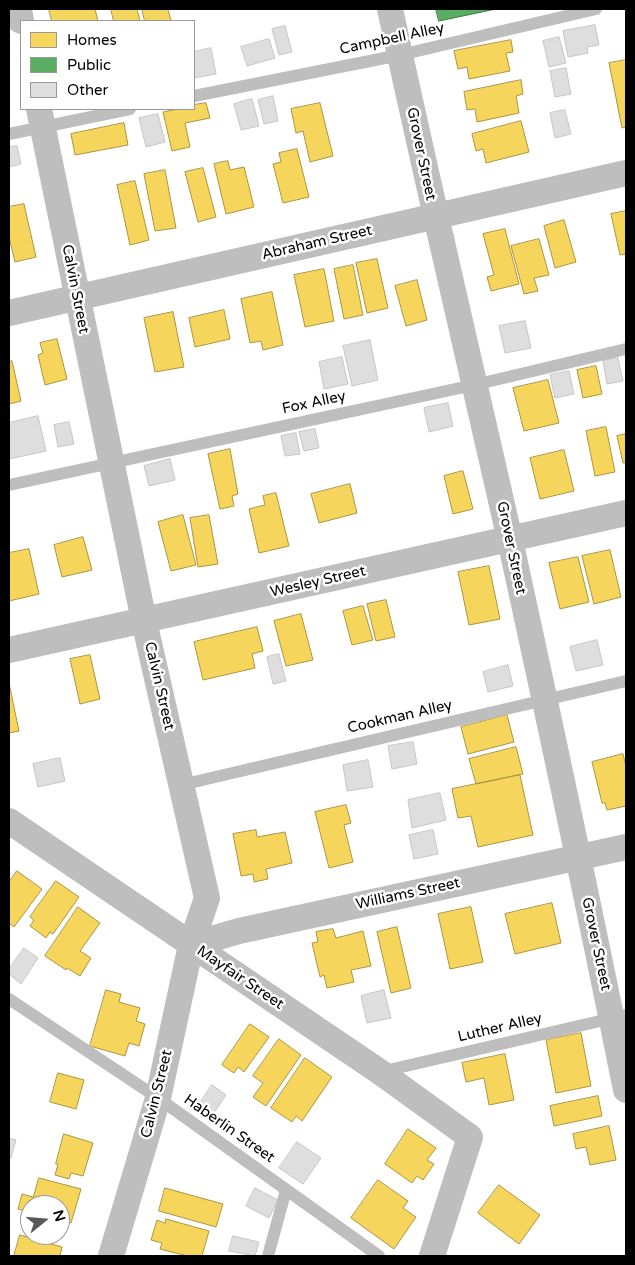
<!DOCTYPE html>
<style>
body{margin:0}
#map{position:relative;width:635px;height:1265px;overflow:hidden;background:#fff;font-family:"Varela Round",sans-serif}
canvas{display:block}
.frame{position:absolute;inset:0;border:10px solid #000;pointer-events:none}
.legend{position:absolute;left:20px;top:20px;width:175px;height:90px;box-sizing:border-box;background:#fff;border:1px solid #999;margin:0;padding:6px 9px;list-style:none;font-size:15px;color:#000}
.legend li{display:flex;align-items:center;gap:10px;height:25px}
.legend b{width:25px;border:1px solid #999}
.north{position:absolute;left:20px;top:1195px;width:50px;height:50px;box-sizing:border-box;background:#fff;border:1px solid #999;border-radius:50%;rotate:73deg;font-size:14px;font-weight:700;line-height:20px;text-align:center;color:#000}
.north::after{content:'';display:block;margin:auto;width:18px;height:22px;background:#595959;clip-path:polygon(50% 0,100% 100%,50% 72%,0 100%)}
</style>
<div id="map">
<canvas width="635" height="1265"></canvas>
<div class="frame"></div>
<ul class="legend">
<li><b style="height:14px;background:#f6d55c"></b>Homes</li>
<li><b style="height:14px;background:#5aae61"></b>Public</li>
<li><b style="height:14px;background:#dedede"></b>Other</li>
</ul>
<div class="north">N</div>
</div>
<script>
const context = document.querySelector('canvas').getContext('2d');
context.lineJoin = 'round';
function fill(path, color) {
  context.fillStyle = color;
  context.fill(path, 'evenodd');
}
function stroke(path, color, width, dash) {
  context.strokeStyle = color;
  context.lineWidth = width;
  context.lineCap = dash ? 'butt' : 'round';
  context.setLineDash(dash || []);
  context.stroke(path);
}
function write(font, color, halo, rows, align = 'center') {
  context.font = font + ' "Varela Round",sans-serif';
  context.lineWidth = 5;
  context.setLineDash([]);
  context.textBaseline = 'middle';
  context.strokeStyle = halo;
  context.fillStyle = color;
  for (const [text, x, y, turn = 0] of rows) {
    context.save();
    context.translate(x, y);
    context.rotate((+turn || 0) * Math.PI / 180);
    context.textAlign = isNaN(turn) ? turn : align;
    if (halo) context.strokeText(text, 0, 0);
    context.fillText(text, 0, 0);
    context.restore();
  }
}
const homes = new Path2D(`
 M49,9H95L98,21H52Z
 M111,9H137L140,21H114Z
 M142,9H168L171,21H145Z
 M511,40L513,52L506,53L510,71L469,79L467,67L458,69L454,51Z
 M626,60V127L622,128L609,63Z
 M521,80L523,94L516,96L519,113L477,122L475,109L467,110L464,92Z
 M206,103L210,118L185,123L190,147L172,151L163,112L178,109H194V105Z
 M320,103L333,156L310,162L303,131L296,133L291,109Z
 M521,121L529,152L486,163L483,149L476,151L472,134Z
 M124,123L128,145L75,155L71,134Z
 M297,149L309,197L283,203L273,164L281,162L279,153Z
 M228,161L230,170L244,167L254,207L226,214L214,164Z
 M203,168L216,217L198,222L185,172Z
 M165,170L176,228L155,231L144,174Z
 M135,181L149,240L130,245L117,185Z
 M24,204L36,257L15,262L9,237V207Z
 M626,211V254L620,255L611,214Z
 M564,220L576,262L555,268L544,226Z
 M505,229L519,284L491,291L487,277L494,275L483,234Z
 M539,239L549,275L534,278L538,291L524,294L511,246Z
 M377,259L388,308L367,313L356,263Z
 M353,265L363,315L344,319L334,269Z
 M324,269L334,321L305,327L294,275Z
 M417,280L427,320L406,326L395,286Z
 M272,292L283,345L263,350L261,341L250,343L241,299Z
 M224,310L230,339L195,347L189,318Z
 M173,312L184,367L155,372L144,318Z
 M57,339L67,379L45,385L38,355L43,353L40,343Z
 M12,361L21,401L9,404V362Z
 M596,366L602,394L583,398L577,370Z
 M548,380L559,423L524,431L513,388Z
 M606,427L615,472L595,476L586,431Z
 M626,434V463H623L617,436Z
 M230,449L238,494L232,496L234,506L220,509L208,454Z
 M564,450L574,491L540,499L530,458Z
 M463,471L473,509L453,514L444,476Z
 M350,484L357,513L319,523L311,494Z
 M276,493L289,546L259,553L249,509L265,505L263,496Z
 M183,515L196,565L171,571L158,522Z
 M209,515L218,564L198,567L190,518Z
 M83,537L92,570L62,577L54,545Z
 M29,549L39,594L9,601V553Z
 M610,550L621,597L594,604L582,556Z
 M578,557L589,602L560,609L549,563Z
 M489,566L500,619L469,625L458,572Z
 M386,600L395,637L376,641L367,604Z
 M363,606L373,640L352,645L343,611Z
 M301,614L313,660L286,666L274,621Z
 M257,627L263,651L252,654L255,668L203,680L194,642Z
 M90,655L100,699L80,704L70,659Z
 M9,683L19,731L9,733Z
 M507,715L514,742L468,754L461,727Z
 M516,747L523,774L476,784L469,759Z
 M623,754L626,766V806L607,810L605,803H602L592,762Z
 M520,775L533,835L478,847L471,816L458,818L452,789Z
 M346,805L351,823L344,825L353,862L329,868L315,812Z
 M256,830L257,837L285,832L292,863L266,869L268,879L254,882L253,874L241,876L233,834Z
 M17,871L42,889L14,927L9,923V882Z
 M56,881L79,897L53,934L50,932L46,938L30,926L34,920L30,917Z
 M552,903L561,943L515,954L505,914Z
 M78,907L100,923L80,951L91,958L80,976L67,968L66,970L45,956Z
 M471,907L483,962L450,969L438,914Z
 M397,927L411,988L391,993L377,932Z
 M333,929L336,938L363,931L371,966L351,970L354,982L327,988L324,975L320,977L312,943L318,942L316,932Z
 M106,990L121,994L119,1002L140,1008L136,1021L145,1024L139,1046L129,1043L125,1056L90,1046Z
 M250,1024L269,1037L244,1072L238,1067L234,1073L222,1065Z
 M581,1033L591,1086L556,1093L546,1040Z
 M279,1039L301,1055L266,1106L253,1097L263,1083L253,1076Z
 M505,1054L514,1100L489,1105L484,1078L466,1082L462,1063Z
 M305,1058L332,1077L302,1121L296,1116L292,1122L271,1108Z
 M58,1073L84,1080L76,1109L50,1102Z
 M598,1096L602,1116L554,1126L550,1106Z
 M609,1126L616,1160L590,1165L586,1147L576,1149L573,1134Z
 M408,1129L436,1148L427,1160L434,1164L423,1180L417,1176L412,1183L385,1164Z
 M64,1134L93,1143L83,1176L71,1173L69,1179L55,1175L58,1164H56Z
 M39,1178L81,1189L71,1223L60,1220V1205H30V1212L18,1209L22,1194L33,1197Z
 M378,1180L408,1201L403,1208L416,1217L394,1249L351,1218Z
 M499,1185L540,1215L519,1244L478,1213Z
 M165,1188L223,1204L216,1227L159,1211Z
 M166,1219L209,1231L202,1256H187L160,1249L162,1243L151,1240L157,1220L165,1223Z
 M20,1235L62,1247L60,1256H14Z`);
const public = new Path2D(`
 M436,9H496L439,21Z`);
const building = new Path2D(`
 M595,25L599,45L587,47L588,53L568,57L563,31Z
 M285,26L292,52L279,55L272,29Z
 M559,37L566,63L549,67L543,41Z
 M269,39L275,58L247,66L241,47Z
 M211,48L216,74L194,78V52Z
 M566,68L571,94L555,97L550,71Z
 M273,96L278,121L264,124L258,100Z
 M252,99L259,126L241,130L234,104Z
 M565,110L571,134L555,138L550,113Z
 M158,114L165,142L146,147L139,118Z
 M17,146L21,164L9,167V147Z
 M525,321L531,348L505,353L499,326Z
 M370,340L378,380L352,386L343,346Z
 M342,357L348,384L324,389L319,362Z
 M618,358L623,381L607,384L603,361Z
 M569,371L574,394L555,398L550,375Z
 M448,403L453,426L429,432L424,408Z
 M38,416L46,451L9,459V423Z
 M69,422L74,444L58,447L54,425Z
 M315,429L319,448L304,451L299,432Z
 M296,433L300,454L285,456L281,436Z
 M170,459L175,480L149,486L144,466Z
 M597,640L603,665L576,671L570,647Z
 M279,654L286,681L273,684L267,657Z
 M508,665L513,686L488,692L483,672Z
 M413,742L417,764L392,769L388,746Z
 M60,758L65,781L38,787L33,764Z
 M368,760L373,787L347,791L343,765Z
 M440,793L446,820L412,828L408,800Z
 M433,830L438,854L414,859L409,835Z
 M24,948L38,958L21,984L9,974V969Z
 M384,990L391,1018L367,1023L361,996Z
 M212,1085L226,1095L211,1117L197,1107Z
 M9,1138L16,1140L11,1158H9Z
 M297,1142L321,1158L303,1184L279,1168Z
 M255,1188L278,1200L269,1218L246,1206Z
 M233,1236L259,1242L255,1256L229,1251Z`);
const service = new Path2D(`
 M194,96L400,55L596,9
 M9,134L130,109
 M9,485L474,385L626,349
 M181,785L626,681
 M9,999L158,1098L379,1256
 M380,1072L626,1015
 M268,1256L286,1190`);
const minor = new Path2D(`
 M19,9L21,21
 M390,9C428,186 470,363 510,540C550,723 589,906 626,1090
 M39,109L144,621L207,898L191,945L158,1098L111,1256
 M9,313L626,173
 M9,650L626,513
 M9,821L380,1072L470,1137L432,1256
 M191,945L239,931L626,847`);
const streetNames = [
 ["Campbell Alley",392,39,-12],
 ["Grover Street",421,154,78],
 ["Abraham Street",317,243,-13],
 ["Calvin Street",75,289,79],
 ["Fox Alley",314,403,-12],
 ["Grover Street",511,548,78],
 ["Wesley Street",318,582,-13],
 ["Calvin Street",159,686,77],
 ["Cookman Alley",400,717,-13],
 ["Williams Street",408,894,-12],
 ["Grover Street",596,944,78],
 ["Mayfair Street",240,978,34],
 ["Luther Alley",500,1028,-13],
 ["Calvin Street",157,1094,-76],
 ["Haberlin Street",229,1129,35]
];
fill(homes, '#f6d55c');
stroke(homes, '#ac9540', 1);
fill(public, '#5aae61');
stroke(public, '#3f7a44', 1);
fill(building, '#dedede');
stroke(building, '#c6c6c6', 1);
stroke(service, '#bebebe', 12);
stroke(minor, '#bebebe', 26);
write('15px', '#000', '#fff', streetNames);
</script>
